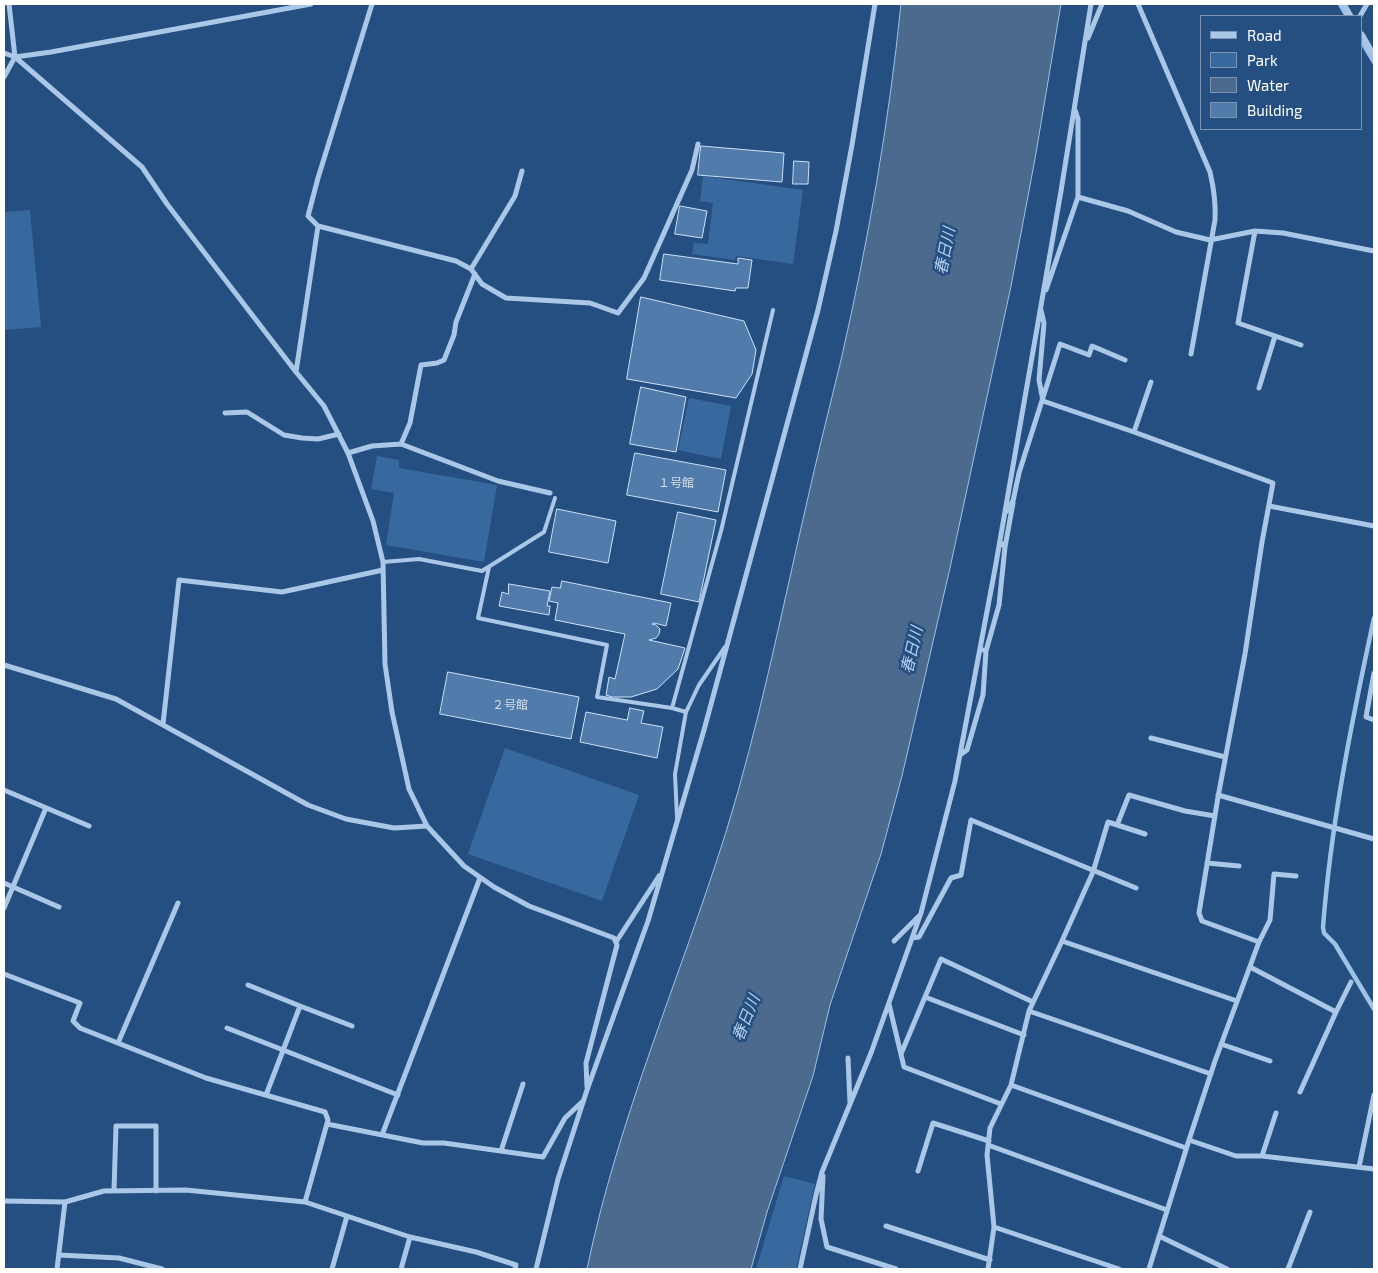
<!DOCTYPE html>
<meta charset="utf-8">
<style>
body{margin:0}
#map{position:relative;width:1378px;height:1273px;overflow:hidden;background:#244f80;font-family:"Exo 2",sans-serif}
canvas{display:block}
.frame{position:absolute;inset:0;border:5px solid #fff;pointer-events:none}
.legend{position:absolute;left:1200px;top:15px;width:162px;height:115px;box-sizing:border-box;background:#244f80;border:1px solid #7c95b3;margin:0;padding:6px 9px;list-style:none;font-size:15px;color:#fff}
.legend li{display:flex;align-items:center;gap:10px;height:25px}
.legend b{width:25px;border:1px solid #7c95b3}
</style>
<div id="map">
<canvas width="1378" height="1273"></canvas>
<div class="frame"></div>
<ul class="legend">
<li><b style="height:6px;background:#abc7e7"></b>Road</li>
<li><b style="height:14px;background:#38699e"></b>Park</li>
<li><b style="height:14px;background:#4b6a8d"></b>Water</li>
<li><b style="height:14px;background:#507bab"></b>Building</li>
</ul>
</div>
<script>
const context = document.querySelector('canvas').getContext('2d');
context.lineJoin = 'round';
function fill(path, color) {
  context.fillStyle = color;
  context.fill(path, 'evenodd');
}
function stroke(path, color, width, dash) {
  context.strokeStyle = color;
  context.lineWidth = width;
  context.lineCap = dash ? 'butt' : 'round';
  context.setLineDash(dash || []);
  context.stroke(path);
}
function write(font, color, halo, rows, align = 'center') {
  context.font = font + ' "Exo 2","Noto Sans JP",sans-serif';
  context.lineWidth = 5;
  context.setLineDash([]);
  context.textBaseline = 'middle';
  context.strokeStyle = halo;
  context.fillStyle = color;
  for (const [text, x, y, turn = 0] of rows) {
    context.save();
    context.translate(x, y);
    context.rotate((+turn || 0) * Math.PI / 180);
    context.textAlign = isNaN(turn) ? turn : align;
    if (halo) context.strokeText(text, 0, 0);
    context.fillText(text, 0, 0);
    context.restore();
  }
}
const green = new Path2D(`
 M703,176L803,190L793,264L736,256L735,260L692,254L694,243L708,244L713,203L700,201Z
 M30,210L41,327L4,330V212Z
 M689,398L731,406L721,459L678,450Z
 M377,456L399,460V468L497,485L484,562L386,545L394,493L371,489Z
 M505,748L639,795L602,901L468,854Z
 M784,1176L815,1184L796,1269H756Z`);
const water = new Path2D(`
 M901,4H1061L1035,159L1011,286L950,568L902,776L881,854L830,1005L813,1076L767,1212L751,1269H587C618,1119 680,978 726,832C759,725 781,615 806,506C817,457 829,409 841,360C868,242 889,123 901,4Z`);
const stream = new Path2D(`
 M1340,4L1347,16
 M1362,42L1374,62
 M1374,618C1352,720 1331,823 1323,927L1324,933L1335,944L1374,1009`);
const building = new Path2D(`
 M701,146L784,153L782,182L698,175Z
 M794,161L809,162L808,184H793Z
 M680,206L707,211L702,238L675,234Z
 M664,254L738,264V258L752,260L748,288H736L735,291L660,280Z
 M641,297L744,321L756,350L752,374L736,398L627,379Z
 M641,387L686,397L676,452L630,444Z
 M635,453L726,470L718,512L627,495Z
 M557,509L616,521L608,563L549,552Z
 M678,512L716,520L699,602L661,594Z
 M562,581L671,603L666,626L654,623L652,624L656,625L660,629L659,634L656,638L649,640L685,648L678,669L657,689L631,697H612L606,695L609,677L615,679L625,634L555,620L558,603L549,601L552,587L560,588Z
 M509,584L550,591L547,606H550L549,615L499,606L502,592L508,594Z
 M448,672L579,697L571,739L440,714Z
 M630,708L644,711L641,723L663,727L657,758L580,742L586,712L627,720Z`);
const service = new Path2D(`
 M383,562L419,559L482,571L544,532L555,498
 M489,567L478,618L607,645L597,697L672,708L686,712
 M672,708L721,531L773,310
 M677,818L675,774L686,712L699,685L725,647`);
const minor = new Path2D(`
 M1138,4L1210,172C1214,189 1216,203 1215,220L1191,354
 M1344,4L1351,16
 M1360,16L1367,4
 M1362,34L1374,55
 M1088,38L1102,4
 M4,53L15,57L51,52L311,4
 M15,57L142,167L167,204L296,372L324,406L348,453L373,521L383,562L385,664L392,712L409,789L427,826L464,866L494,887L529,906L614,938L617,945L586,1063L587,1087
 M4,77L15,57L9,4
 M1075,110L1078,119V197
 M318,226L308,216L318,178L372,4
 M1255,231L1238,323L1301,345
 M471,269L515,196L522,171
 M1046,290L1078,197L1128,211L1176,232L1210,240L1255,231L1283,233L1374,251
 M1041,310L1044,323L1039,380L1043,401L1134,432L1273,483L1262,542L1245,654L1218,797L1199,913L1202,921L1259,942
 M296,372L318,226L456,261L471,269L482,284L506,298L590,303L618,313L644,278L692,170L698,144
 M1259,388L1275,336
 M225,413L247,412L284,435L302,438L318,439L339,434
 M1134,432L1151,382
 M401,444L410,423L421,365L437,363L444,360L454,335L456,322L475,274
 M348,453L372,446L401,444L498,481L550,493
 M1269,506L1374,526
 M1006,512L1013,501L1019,473L1060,344L1089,355L1092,346L1125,360
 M1005,547L1013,503
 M986,651L999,605L1005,547L1000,542
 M4,665L116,699L308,805L346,819L394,828L427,826
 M1374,673L1366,717L1374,720
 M163,724L179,580L282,592L383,570
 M1151,738L1225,757
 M960,755L967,750L983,695L986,651L980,649
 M4,790L89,826
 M1218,795L1374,839
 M1117,825L1129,795L1185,811L1215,816
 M1207,863L1239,866
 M4,883L59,907
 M4,908L46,808
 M912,938L919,937L951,878L961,875L971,820L1136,888
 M894,941L919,916
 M1062,941L1093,872L1108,822L1145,834
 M616,942L659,876
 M1250,967L1336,1012L1300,1092
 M4,974L80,1003L73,1021L80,1028L206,1078L325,1112L328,1120L305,1202
 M248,985L300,1006L266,1095
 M925,997L1024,1035
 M889,1004L904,1067L1001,1104
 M300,1006L352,1026
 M1029,1011L1062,941L1237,1001
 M1336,1012L1351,982
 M227,1028L398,1095
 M118,1043L178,903
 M1221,1044L1270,1061
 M901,1054L941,959L1033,1002
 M848,1058L850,1103
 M1011,1085L1186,1148
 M327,1124L423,1143H444L543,1157L565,1118L583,1101
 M382,1135L480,878
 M1189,1140L1236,1156H1262L1374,1169
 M988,1145L1167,1210
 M501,1151L523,1084
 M1262,1156L1276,1113
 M1359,1167L1374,1095
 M918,1171L933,1123L989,1141
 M823,1176L821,1219L827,1247L896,1269
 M114,1191L116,1126H156V1191
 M4,1201L65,1202L104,1191L186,1190L305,1202L410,1237L476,1252L516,1265L515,1269
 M886,1226L990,1260
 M994,1227L1119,1269
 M1159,1236L1227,1269
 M59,1255L119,1258L162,1269
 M57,1269L65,1202
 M332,1269L347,1216
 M401,1269L410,1237
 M536,1269L558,1179L587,1090L648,921L704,730L818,310L836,231L852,145L875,4
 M800,1269L816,1195L822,1172L871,1053L921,913L955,781L995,569L1061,191L1091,4
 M988,1269L994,1227L987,1155L990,1128L1011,1085L1029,1011L1211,1074
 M1149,1269L1189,1140L1215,1061L1259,942L1270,920L1274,874L1296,876
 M1288,1269L1310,1212`);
const numberNames = [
 ["１号館",676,483],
 ["２号館",510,705]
];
const waterNames = [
 ["春日川",945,251,-79],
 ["春日川",912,650,-77],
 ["春日川",746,1018,-68]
];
fill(green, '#38699e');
fill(water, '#4b6a8d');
stroke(water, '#9fc2e7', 1);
stroke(stream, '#9fc2e7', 4.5);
fill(building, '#507bab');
stroke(building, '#cee1f5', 1);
stroke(service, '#abc7e7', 4);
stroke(minor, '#abc7e7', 5);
write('12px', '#d3deea', null, numberNames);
write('italic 16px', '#b6d1ee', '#244f80', waterNames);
</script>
